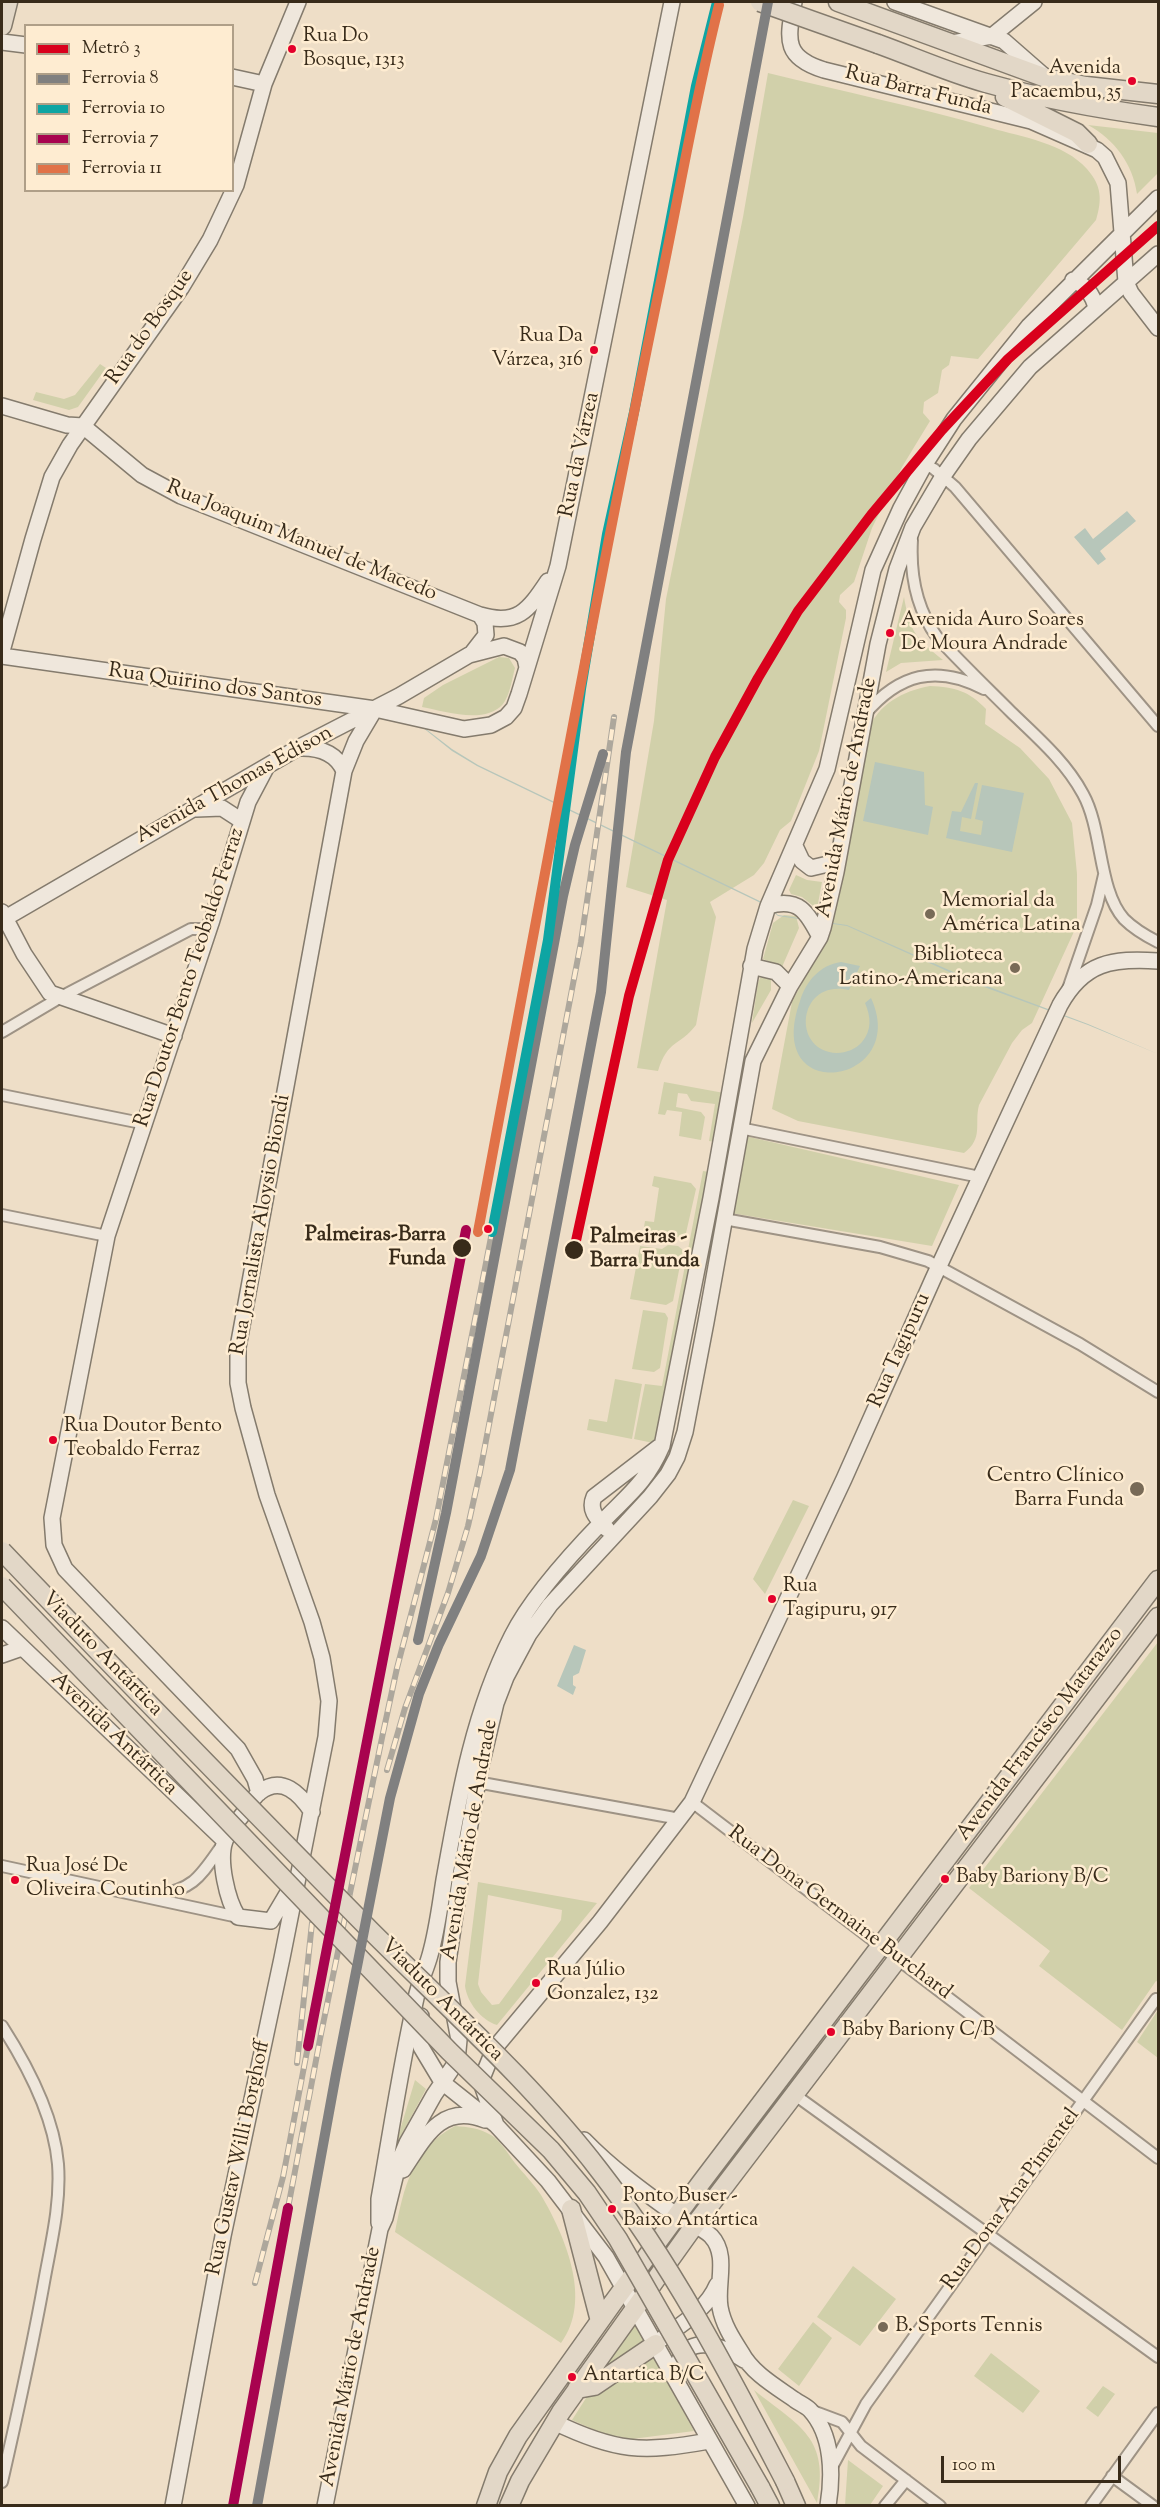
<!DOCTYPE html>
<meta charset="utf-8">
<style>
body{margin:0}
#map{position:relative;width:1160px;height:2507px;overflow:hidden;background:#eedec7;font-family:"Sorts Mill Goudy",serif}
canvas{display:block}
.frame{position:absolute;inset:0;border:3px solid #382b1a;pointer-events:none}
.legend{position:absolute;left:24px;top:24px;width:210px;height:168px;box-sizing:border-box;background:#feecd1;border:2px solid #af9f88;margin:0;padding:8px 10px;list-style:none;font-size:18px;color:#382b1a}
.legend li{display:flex;align-items:center;gap:12px;height:30px}
.legend b{width:30px;border:2px solid #af9f88}
.scale{position:absolute;left:941px;top:2456px;width:180px;height:27px;box-sizing:border-box;border:3px solid #382b1a;border-top:0;padding-left:8px;font-size:18px;line-height:21px;white-space:nowrap;color:#382b1a;-webkit-text-stroke:4px #feecd1;paint-order:stroke}
</style>
<div id="map">
<canvas width="1160" height="2507"></canvas>
<div class="frame"></div>
<ul class="legend">
<li><b style="height:8px;background:#d9001c"></b>Metrô 3</li>
<li><b style="height:8px;background:#808080"></b>Ferrovia 8</li>
<li><b style="height:8px;background:#0ea5a3"></b>Ferrovia 10</li>
<li><b style="height:8px;background:#a8034f"></b>Ferrovia 7</li>
<li><b style="height:8px;background:#e17248"></b>Ferrovia 11</li>
</ul>
<div class="scale">100 m</div>
</div>
<script>
const context = document.querySelector('canvas').getContext('2d');
context.lineJoin = 'round';
function fill(path, color) {
  context.fillStyle = color;
  context.fill(path, 'evenodd');
}
function stroke(path, color, width, dash) {
  context.strokeStyle = color;
  context.lineWidth = width;
  context.lineCap = dash ? 'butt' : 'round';
  context.setLineDash(dash || []);
  context.stroke(path);
}
function write(font, color, halo, rows, align = 'center') {
  context.font = font + ' "Sorts Mill Goudy",serif';
  context.lineWidth = 5;
  context.setLineDash([]);
  context.textBaseline = 'middle';
  context.strokeStyle = halo;
  context.fillStyle = color;
  for (const [text, x, y, turn = 0] of rows) {
    context.save();
    context.translate(x, y);
    context.rotate((+turn || 0) * Math.PI / 180);
    context.textAlign = isNaN(turn) ? turn : align;
    if (halo) context.strokeText(text, 0, 0);
    context.fillText(text, 0, 0);
    context.restore();
  }
}
const green = new Path2D(`
 M768,73C842,91 917,107 991,128C1022,137 1064,143 1087,169C1102,186 1102,200 1096,220L978,359L951,356L949,365L942,370L938,393L924,402L923,413L930,421L902,467L872,528L854,582L840,595L839,602L846,610V618L819,751L791,821L780,830L764,863L754,875L710,902L716,917L696,1025C679,1047 668,1039 658,1071L637,1068L667,900L626,887L654,721L666,599L743,217Z
 M1088,125L1158,133V173L1137,194C1133,164 1114,139 1088,125Z
 M100,364L106,368L78,407L69,410L33,400L36,392L64,399L75,395Z
 M904,597C910,632 915,637 943,660L901,663L886,672Z
 M499,657L509,658L515,668C512,679 510,695 503,704C485,725 444,711 422,707L424,698L443,685Z
 M930,686C955,687 969,691 986,709L985,724L1020,748L1049,779L1072,823L1077,874V925L1032,1023L1022,1030L1012,1043L979,1105C974,1124 984,1138 964,1153L798,1121L772,1109L792,1002L826,938L868,731C878,704 903,691 930,686Z
 M796,875L807,880L822,882L817,909L802,897L791,894L789,890Z
 M784,915L796,916L799,928L782,967L763,959L773,923Z
 M765,977L771,980V990L752,1023L758,983L760,978Z
 M664,1082L724,1093L715,1142L709,1141L715,1104L691,1101L687,1094L678,1093L676,1107L701,1112L705,1117L701,1140L679,1136L682,1112L667,1110L665,1115L658,1114Z
 M745,1136L959,1185L932,1246L731,1213Z
 M703,1171L709,1172L658,1444L634,1439L645,1384L662,1386Z
 M654,1176L691,1183L696,1189L686,1233L679,1237L643,1233L645,1221L654,1222L659,1188L652,1186Z
 M668,1245L678,1246L683,1250L673,1301L666,1305L630,1299L640,1246L662,1249Z
 M643,1310L665,1313L668,1318L660,1368L654,1372L632,1369Z
 M615,1379L642,1384L632,1439L587,1430L589,1419L607,1422Z
 M793,1500L809,1506L765,1594L753,1579Z
 M1158,1642V1982L1156,1981L1122,2030L1039,1966L1050,1951L969,1888Z
 M478,1882L597,1903L497,2025C481,2020 467,2002 465,1986ZM488,1895L562,1910L561,1920L499,2004L492,2005L481,1992L478,1984Z
 M1158,2010V2058L1137,2042Z
 M415,2080L426,2089L395,2147Z
 M455,2126C468,2127 479,2128 491,2135C500,2140 508,2154 515,2163C523,2173 534,2184 541,2195C565,2236 593,2300 561,2343L395,2232C404,2187 412,2149 455,2126Z
 M853,2266L896,2299L860,2346L817,2317Z
 M636,2320L647,2342L596,2375Z
 M813,2322L832,2338L799,2386L778,2369Z
 M991,2353L1040,2391L1023,2413L974,2376Z
 M653,2355L694,2431L632,2439L604,2434L572,2420L588,2395Z
 M1103,2386L1115,2394L1098,2417L1086,2408Z
 M754,2390C800,2427 830,2437 817,2503Z
 M848,2460L883,2486L870,2505H845Z`);
const water = new Path2D(`
 M1127,511L1136,521L1100,551L1106,559L1098,565L1074,537L1085,528L1093,539Z
 M269,697L422,726L452,749L478,765L768,905L778,915L847,925L976,982L1088,1024L1158,1054L1088,1025L976,984L847,926L778,916L767,906L477,766L452,751L422,727Z
 M875,762L924,772L925,805L933,807L928,835L863,821Z
 M975,783H978L971,819L962,817L960,831L981,835L983,821L975,819L982,785L1024,793L1012,852L946,838L952,811L961,812Z
 M841,962L860,966L849,990C798,978 790,1051 837,1053C846,1053 856,1049 862,1042C872,1030 871,1017 865,1003L871,998C911,1085 762,1108 800,1001C806,981 820,965 841,962Z
 M574,1645L586,1650L579,1673L573,1676V1685L576,1687L573,1695L557,1686Z`);
const street = new Path2D(`
 M925,464L934,469L955,487L1158,726
 M912,540C910,575 916,608 937,637C961,663 986,687 1011,712C1037,737 1066,762 1083,794C1103,830 1098,890 1124,919C1134,929 1146,936 1158,942
 M865,714C899,674 936,664 984,689
 M1068,989L1097,905L1104,875
 M2,1032L61,997L191,929H209
 M2,1095L146,1124
 M740,1128L980,1177
 M2,1215L107,1236
 M724,1219L880,1247L928,1261L1080,1344L1158,1392
 M471,1781L680,1819
 M692,1802L1158,2158
 M2,1866L238,1917
 M156,1896C196,1888 200,1876 223,1844
 M2,2026C27,2065 54,2116 58,2164C61,2204 51,2243 44,2282C32,2349 17,2416 2,2482
 M795,2095L1158,2357
 M810,2410L842,2422L861,2446L940,2506
 M832,2467L866,2404L1156,1999
 M1112,2476L1153,2506
 M885,2506L906,2480
 M1091,2506L1158,2413`);
const secondary = new Path2D(`
 M794,2C788,38 782,57 824,70L1031,121L1097,150L1105,157L1118,183L1126,282L1131,293L1158,328
 M895,2L1004,41L1044,76
 M2,42L26,45
 M952,43L992,36L1034,2
 M232,77L264,84
 M1073,280C1086,285 1093,295 1096,308
 M2,406L67,425L83,426L142,475L181,496L480,615C517,626 528,611 548,581
 M2,651L33,539L52,477L70,445L181,288L210,240L236,185L264,84L298,2
 M472,653L486,635L485,623L480,615
 M2,656L375,709L464,729L491,725L506,717L514,708L519,694L558,566L672,2
 M298,748C318,747 336,752 344,771
 M196,809L222,808L242,821
 M795,846L802,861L811,868L828,864L839,854
 M768,906C799,897 807,912 820,937
 M2,912L24,954L50,993L174,1036
 M2,920L298,748L399,696L469,655L504,646L520,652L525,658L527,667
 M751,966L776,972L790,986
 M607,1529C598,1519 588,1511 594,1497L659,1447
 M2,1628L225,1841
 M2,1655L22,1648
 M259,1793L255,1779L238,1749L65,1569L54,1545L52,1518L107,1236L211,923L248,802L267,766
 M271,1921L238,1917C227,1900 218,1860 225,1841C228,1832 237,1822 243,1814C248,1807 253,1797 260,1792C282,1775 300,1794 312,1812
 M271,1921L290,1889
 M421,2016V2047L442,2082L496,2125L548,2181L606,2257L747,2506
 M496,2125L483,2088V2076L494,2049L600,1922L692,1802L844,1479L933,1279L1060,1005C1084,962 1112,958 1158,961
 M584,2140C611,2168 644,2192 676,2215C687,2222 702,2227 711,2236C729,2255 716,2284 720,2307C723,2324 732,2338 741,2352C752,2373 775,2386 795,2400C799,2403 806,2406 810,2410C833,2435 833,2475 828,2506
 M403,2170C424,2139 441,2102 485,2120
 M379,2223V2199C391,2132 401,2064 416,1998C419,1983 426,1970 430,1955C437,1931 440,1905 444,1880C459,1796 473,1713 512,1636C531,1598 571,1554 601,1523C628,1495 646,1483 662,1446L711,1198L755,949L768,906L827,769L873,570L901,508L925,464L954,419L1029,326L1158,198
 M663,2338C683,2323 707,2309 717,2285
 M678,2363C689,2332 725,2347 744,2360
 M554,2422C616,2452 642,2453 709,2441
 M173,2506L223,2236L282,1958L326,1737L329,1701L322,1658L312,1622L267,1495L243,1408L238,1383V1347L344,771L356,741L375,709
 M325,2506L380,2229L385,2218L399,2161L407,2143L434,2095L457,2061L459,2040L448,1982V1962L461,1874L480,1770L496,1703L506,1677L529,1634L550,1605L650,1497L668,1474L677,1457L685,1432L706,1322L753,1061L790,986L820,937L823,928L836,872L878,644L897,569L913,527L943,476L969,439L1030,367L1158,254`);
const primary = new Path2D(`
 M838,2L1046,78L1086,86L1158,94
 M2,26L8,2
 M878,44C914,57 950,73 986,83C1043,99 1100,109 1158,117
 M1005,97L1077,133L1088,144
 M571,2209L600,2321
 M577,2389L594,2386L656,2344
 M785,2481L796,2506
 M760,2487L770,2506
 M486,2506L498,2472L518,2436L612,2304L700,2184L1158,1580
 M509,2506L520,2481L561,2412L694,2226L1158,1617`);
const rail = new Path2D(`
 M387,1770L405,1708L448,1593L468,1526L480,1472L581,942L614,717
 M297,2063L312,1923
 M288,2208L321,2034L383,1733L397,1668L436,1519L492,1232
 M255,2283L283,2177L308,2046`);
const primaryBridge = new Path2D(`
 M760,2L878,44
 M2,1551C123,1678 246,1804 370,1930C446,2006 534,2085 599,2170C673,2265 729,2374 785,2481
 M2,1586L449,2051L551,2150L587,2193L618,2239L760,2487`);
const rail1 = new Path2D(`
 M418,1640L446,1513L563,896L575,845L603,754
 M257,2506L336,2074L390,1798L419,1694L439,1644L481,1556L510,1470L601,992L626,752L768,2`);
const rail2 = new Path2D(`
 M492,1232L548,940L581,689L607,534L634,412L696,86L717,2`);
const rail3 = new Path2D(`
 M308,2046L466,1230
 M233,2506L288,2208`);
const rail4 = new Path2D(`
 M478,1232C536,921 593,610 657,300C678,202 694,103 719,5`);
const metro1 = new Path2D(`
 M574,1250L629,996L668,860L715,757L758,678L798,611L871,515L942,430L1008,359L1158,226`);
const markers = [
 [292,49,5,"#e4002b"],
 [1132,81,5,"#e4002b"],
 [594,350,5,"#e4002b"],
 [890,633,5,"#e4002b"],
 [930,914,6,"#786a57"],
 [1015,968,6,"#786a57"],
 [488,1229,5,"#e4002b"],
 [462,1248,10,"#382b1a"],
 [574,1250,10,"#382b1a"],
 [53,1440,5,"#e4002b"],
 [1137,1489,8,"#786a57"],
 [772,1599,5,"#e4002b"],
 [945,1879,5,"#e4002b"],
 [15,1880,5,"#e4002b"],
 [536,1983,5,"#e4002b"],
 [831,2032,5,"#e4002b"],
 [612,2209,5,"#e4002b"],
 [883,2327,6,"#786a57"],
 [572,2377,5,"#e4002b"]
];
const busNames = [
 ["Rua Do",303,38],
 ["Bosque, 1313",303,62],
 ["Avenida",1121,70,"right"],
 ["Pacaembu, 35",1121,94,"right"],
 ["Rua Da",583,338,"right"],
 ["Várzea, 316",583,362,"right"],
 ["Avenida Auro Soares",901,622],
 ["De Moura Andrade",901,646],
 ["Rua Doutor Bento",64,1428],
 ["Teobaldo Ferraz",64,1452],
 ["Rua",783,1588],
 ["Tagipuru, 917",783,1612],
 ["Rua José De",26,1868],
 ["Oliveira Coutinho",26,1892],
 ["Baby Bariony B/C",956,1879],
 ["Rua Júlio",547,1972],
 ["Gonzalez, 132",547,1996],
 ["Baby Bariony C/B",842,2032],
 ["Ponto Buser -",623,2198],
 ["Baixo Antártica",623,2222],
 ["Antartica B/C",583,2377]
];
const streetNames = [
 ["Rua Barra Funda",918,92,14],
 ["Rua do Bosque",151,328,-55],
 ["Rua da Várzea",581,455,-78],
 ["Rua Joaquim Manuel de Macedo",301,542,22],
 ["Rua Quirino dos Santos",215,687,8],
 ["Avenida Thomas Edison",235,786,-29],
 ["Avenida Mário de Andrade",848,798,-79],
 ["Rua Doutor Bento Teobaldo Ferraz",191,978,-72],
 ["Rua Jornalista Aloysio Biondi",262,1225,-80],
 ["Rua Tagipuru",901,1351,-66],
 ["Viaduto Antártica",101,1655,46],
 ["Avenida Antártica",113,1735,44],
 ["Avenida Francisco Matarazzo",1041,1735,-53],
 ["Avenida Mário de Andrade",471,1840,-80],
 ["Rua Dona Germaine Burchard",839,1914,37],
 ["Viaduto Antártica",441,2001,45],
 ["Rua Gustav Willi Borghoff",240,2158,-78],
 ["Rua Dona Ana Pimentel",1012,2200,-54],
 ["Avenida Mário de Andrade",352,2367,-79]
];
const poiNames = [
 ["Memorial da",942,902],
 ["América Latina",942,926],
 ["Biblioteca",1003,956,"right"],
 ["Latino-Americana",1003,980,"right"],
 ["Centro Clínico",1124,1477,"right"],
 ["Barra Funda",1124,1501,"right"],
 ["B. Sports Tennis",895,2327]
];
const stopNames = [
 ["Palmeiras-Barra",446,1236],
 ["Funda",446,1260],
 ["Palmeiras -",590,1238,"left"],
 ["Barra Funda",590,1262,"left"]
];
fill(green, '#d1d0aa');
fill(water, '#b7c6ba');
stroke(street, '#9e9385', 14);
stroke(secondary, '#847b6d', 18);
stroke(primary, '#847b6d', 21);
stroke(street, '#efe7dc', 10);
stroke(secondary, '#efe7dc', 15);
stroke(primary, '#e2d7c7', 18);
stroke(rail, '#ada79c', 6);
stroke(rail, '#feecd1', 4, [11]);
stroke(primaryBridge, '#847b6d', 21, []);
stroke(primaryBridge, '#e2d7c7', 18);
stroke(rail1, '#808080', 10);
stroke(rail2, '#0ea5a3', 10);
stroke(rail3, '#a8034f', 10);
stroke(rail4, '#e17248', 10);
stroke(metro1, '#d9001c', 10);
for (const [x, y, r, color] of markers) {
  const dot = new Path2D();
  dot.arc(x, y, r, 0, 2 * Math.PI);
  context.fillStyle = color;
  context.fill(dot);
  stroke(dot, '#feecd1', 2);
}
write('20px', '#382b1a', '#feecd1', busNames, 'left');
write('21px', '#382b1a', '#feecd1', streetNames);
write('21px', '#382b1a', '#feecd1', poiNames, 'left');
write('bold 21px', '#382b1a', '#feecd1', stopNames, 'right');
</script>
